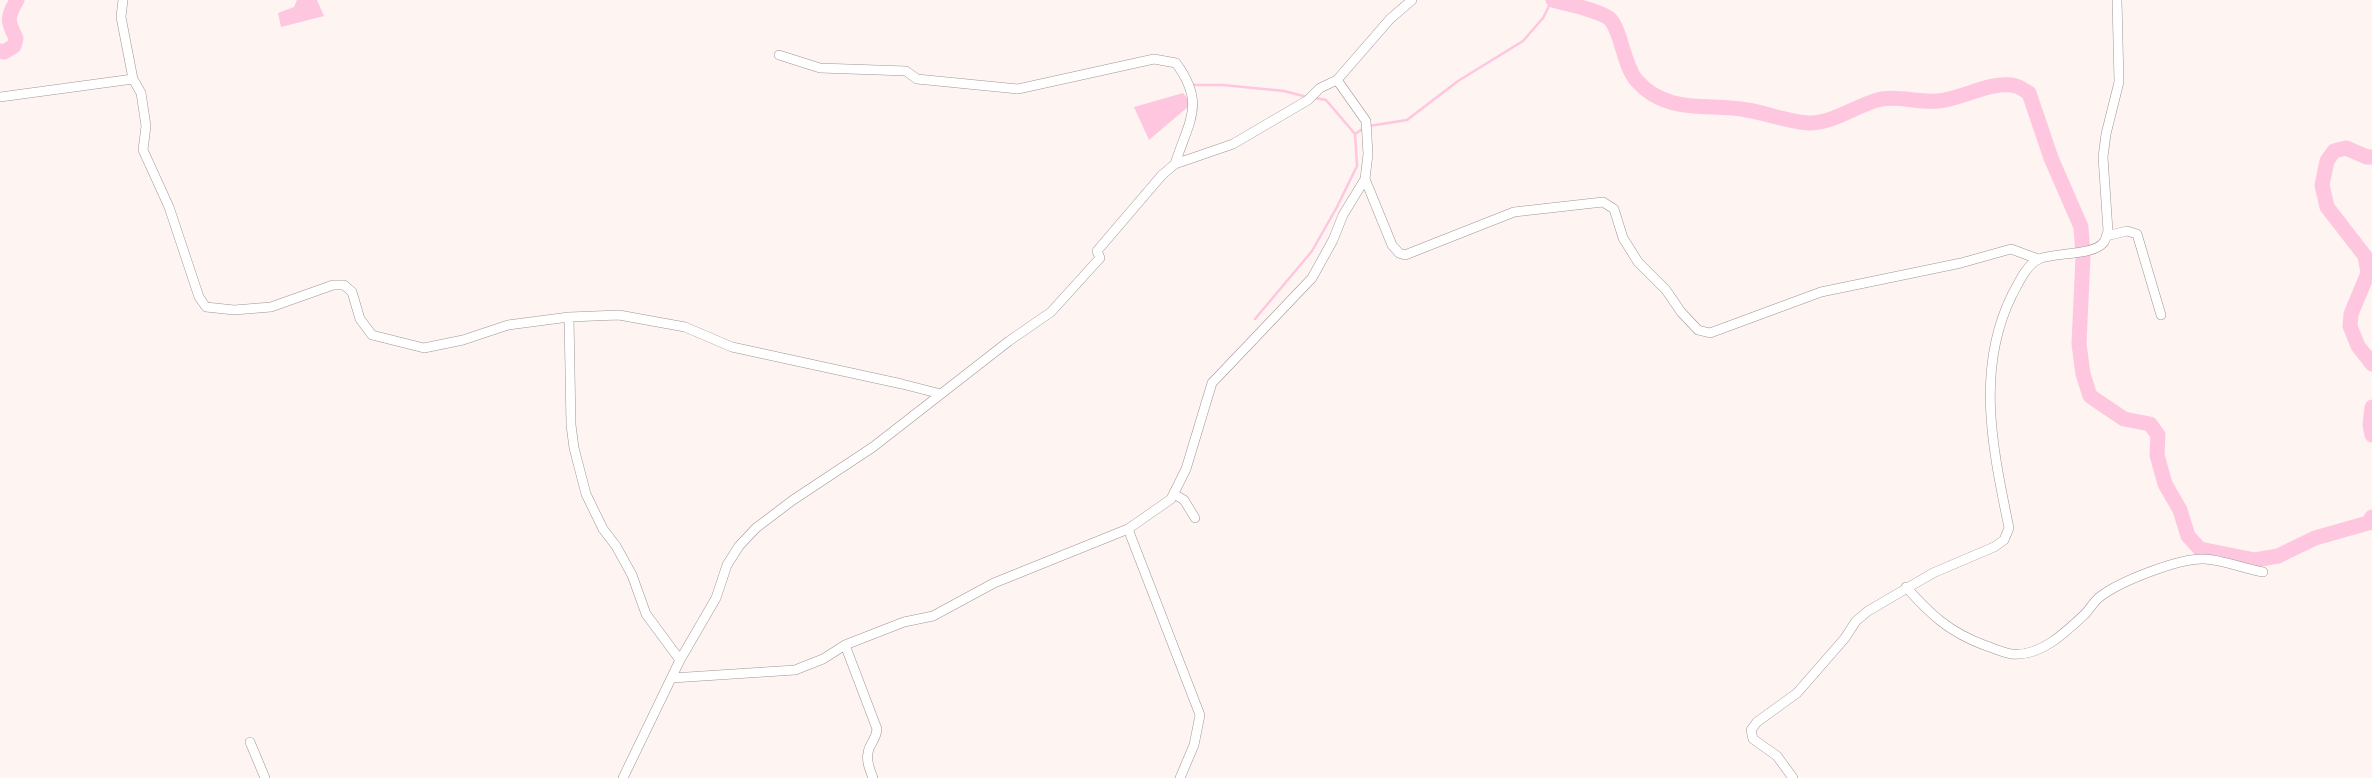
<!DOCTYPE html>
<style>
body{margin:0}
canvas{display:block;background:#fef4f1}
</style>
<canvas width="2372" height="778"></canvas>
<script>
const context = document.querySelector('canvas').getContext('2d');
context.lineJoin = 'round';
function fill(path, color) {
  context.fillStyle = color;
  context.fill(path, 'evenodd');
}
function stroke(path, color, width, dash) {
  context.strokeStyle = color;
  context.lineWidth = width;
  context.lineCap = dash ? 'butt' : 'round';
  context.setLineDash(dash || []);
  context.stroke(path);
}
const water = new Path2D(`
 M297,0H317L324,16L281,27L278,13L294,7Z
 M1183,93L1189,100V106L1149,140L1134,107Z`);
const stream = new Path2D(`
 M1191,85H1223L1284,91L1307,97
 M1315,98L1326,100L1355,134
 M1369,126L1407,120L1458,81L1523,41L1543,18L1552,0
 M1255,319L1312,251L1337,207L1357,166L1355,134L1364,128
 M2368,523L2372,529`);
const river = new Path2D(`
 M1553,0C1570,5 1592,8 1607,17C1621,24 1622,64 1637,81C1667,115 1709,103 1747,110C1766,113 1792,123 1810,123C1834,122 1853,108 1874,101C1895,94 1916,103 1938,101C1963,99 1991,80 2016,86C2020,87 2025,91 2029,93L2051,158L2081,227L2083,256L2079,344L2083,374L2090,396L2124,419L2150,424L2158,435L2157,455L2165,484L2180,510L2188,536L2200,549L2255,560L2278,556L2315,538L2368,523L2372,517
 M0,51L4,52L14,46L16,38C7,21 7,17 17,0
 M2372,157H2367L2346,148L2334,151L2327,161L2322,185L2327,207L2365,256L2368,273L2351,314L2350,326L2358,346L2372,364
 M2372,407L2370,425L2372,435`);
const minor = new Path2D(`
 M779,55L820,68L906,71L917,79L1018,89L1154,59L1176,63C1206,104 1189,120 1175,164
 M133,79L141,93L146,126L143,150L169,207L199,297L206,307L234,310L271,307L333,285H344L352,292L360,319L372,335L424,348L463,340L508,325L569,317L619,315L685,327L732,347L902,384L941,394
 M1337,80L1366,121L1368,154L1365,179L1392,245L1399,253L1405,255L1514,212L1603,202L1614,209L1623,238L1638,262L1666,290L1681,312L1698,330L1710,333L1821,292L1961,263L2011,249L2038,259
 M0,97L133,79L121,17L123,0
 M2106,236L2127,231L2137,234L2161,315
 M569,317L571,425L574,448L586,494L603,529L616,546L632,575L646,614L680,660
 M1174,494L1184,500L1195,518
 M1128,529L1200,715L1194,745L1180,778
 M1906,587C1930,614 1949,632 1984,645C1993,648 2003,653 2012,654C2041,657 2067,631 2086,613C2091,607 2095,600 2101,596C2121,581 2179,558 2204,559C2219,559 2246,569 2263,572
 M845,645L877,729C876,741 869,743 868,753C866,761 870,770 873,778
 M672,678L795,670L823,659L845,645L904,622L933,616L994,583L1128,529L1171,499L1186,469L1212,383L1312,278L1333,240L1343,215L1365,179
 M250,742L265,778
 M623,778L680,660L716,598L727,565L739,546L756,528L793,500L873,447L1009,341L1051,312L1100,258L1097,251L1162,175L1175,164L1233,144L1308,100L1320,88L1337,80L1390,19L1412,0
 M1793,778L1777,756L1753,739L1751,730L1757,722L1797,693L1845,638L1856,621L1868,611L1933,573L1994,547L2004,540L2009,528C1993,450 1975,370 2012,295C2018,284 2027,264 2039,259C2055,252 2094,256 2104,242C2106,239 2107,234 2108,231L2103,157L2106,134L2119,82L2117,0`);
fill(water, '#ffc6e0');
stroke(stream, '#ffc6e0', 2.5);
stroke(river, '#ffc6e0', 15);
stroke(minor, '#9f9694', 10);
stroke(minor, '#fff', 9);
</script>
